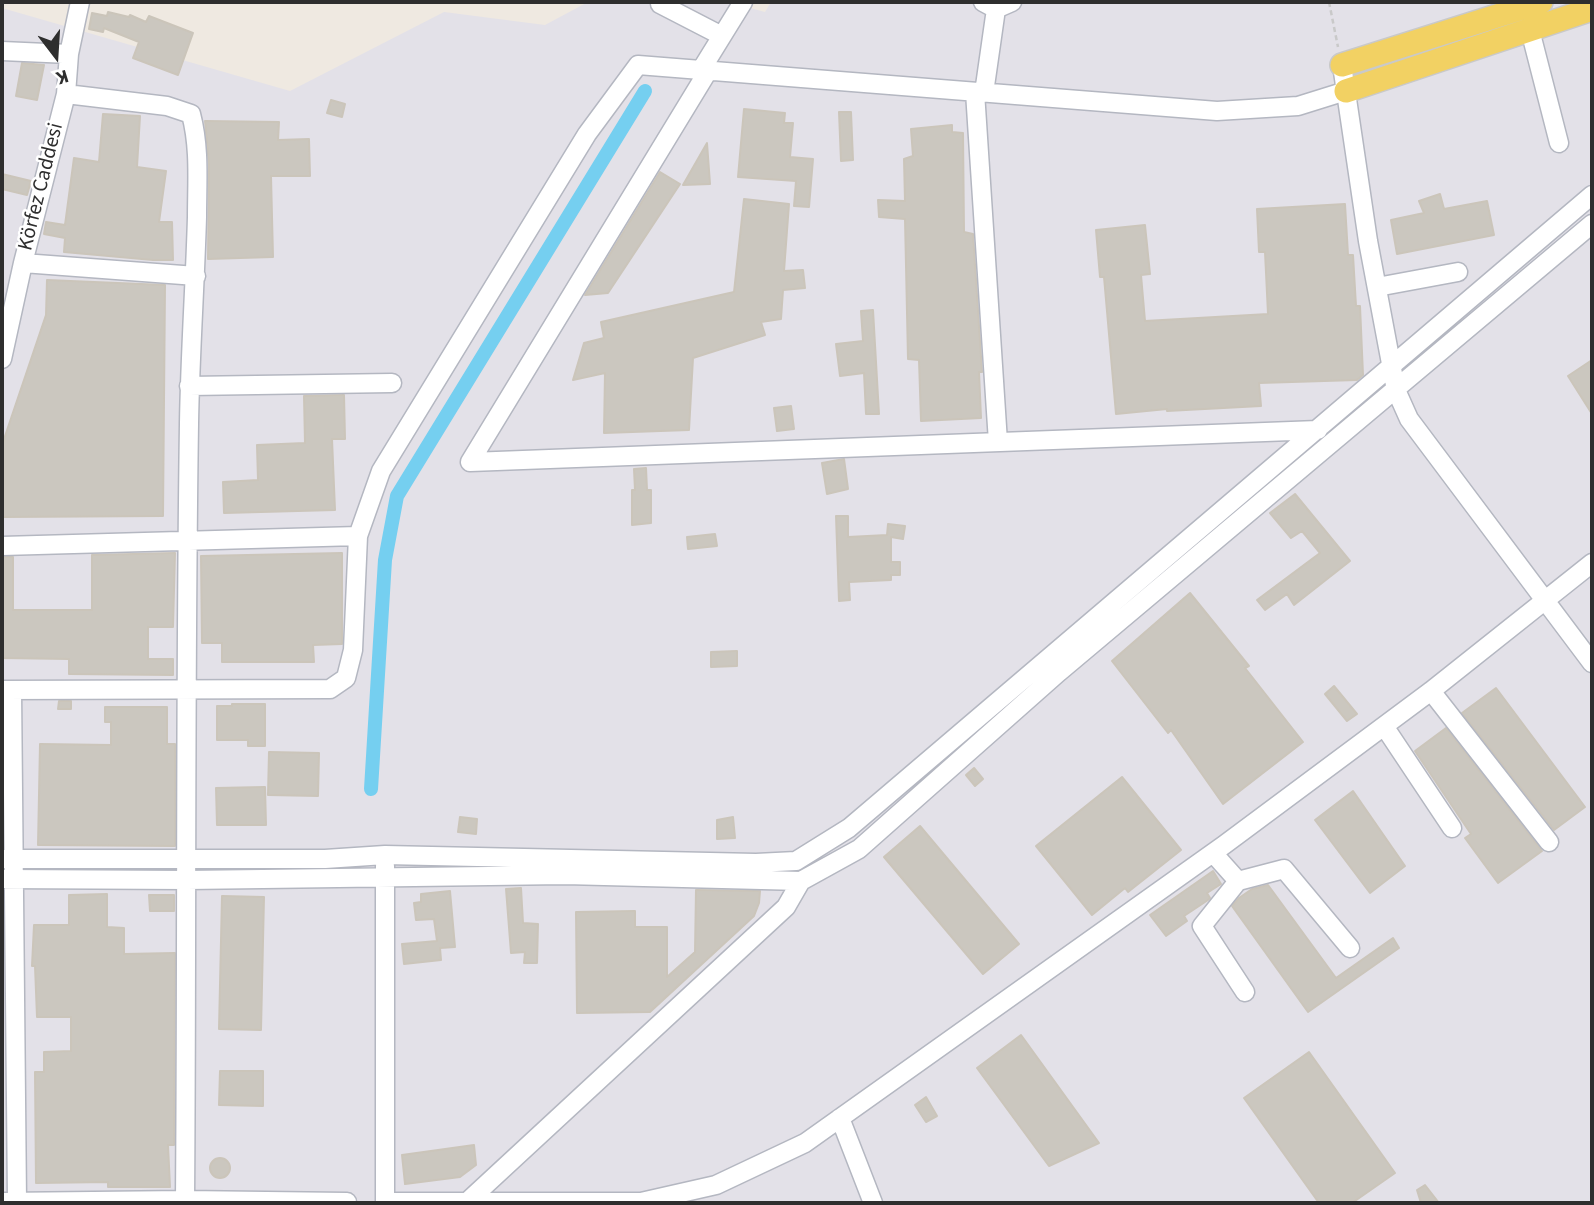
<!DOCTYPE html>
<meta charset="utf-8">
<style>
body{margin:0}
#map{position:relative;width:1594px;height:1205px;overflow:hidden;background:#efe9e1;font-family:"Source Sans 3",sans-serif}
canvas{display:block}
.frame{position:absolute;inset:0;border:4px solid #2e2e2e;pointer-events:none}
.north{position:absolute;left:21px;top:21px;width:70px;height:70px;-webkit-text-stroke:5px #fff;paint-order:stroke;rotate:163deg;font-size:19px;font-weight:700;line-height:28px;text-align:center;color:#2e2e2e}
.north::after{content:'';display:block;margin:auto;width:24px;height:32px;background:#2e2e2e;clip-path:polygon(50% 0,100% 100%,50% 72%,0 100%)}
</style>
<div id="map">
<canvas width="1594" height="1205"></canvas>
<div class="frame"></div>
<div class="north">K</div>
</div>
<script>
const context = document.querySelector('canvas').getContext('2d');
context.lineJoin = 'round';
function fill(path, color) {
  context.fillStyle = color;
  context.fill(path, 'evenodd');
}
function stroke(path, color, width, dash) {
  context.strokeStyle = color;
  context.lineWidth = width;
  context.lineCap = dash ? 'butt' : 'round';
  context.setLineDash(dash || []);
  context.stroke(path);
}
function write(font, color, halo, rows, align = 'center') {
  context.font = font + ' "Source Sans 3",sans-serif';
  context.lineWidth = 5;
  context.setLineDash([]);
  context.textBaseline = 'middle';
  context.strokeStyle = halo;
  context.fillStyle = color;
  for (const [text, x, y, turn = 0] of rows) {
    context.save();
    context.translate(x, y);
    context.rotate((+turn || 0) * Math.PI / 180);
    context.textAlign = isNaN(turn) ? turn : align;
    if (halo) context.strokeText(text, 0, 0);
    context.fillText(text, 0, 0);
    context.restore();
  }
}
const industrial = new Path2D(`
 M588,2H728L765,12L771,2H1592V1203H2V8L290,91L444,12L545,25Z`);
const canal = new Path2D(`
 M371,789L385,560L397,496L645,91`);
const building = new Path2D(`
 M108,12L129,17L130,15L146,22L149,16L193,33L178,75L133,58L139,42L104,28L103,32L89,29L92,13L107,16Z
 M22,63L44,65L37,100L16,96Z
 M331,100L345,104L342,117L327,113Z
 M744,109L785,113L784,123H793L790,157L813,159L809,207L794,206L796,181L738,177Z
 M839,112H851L853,160L841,161Z
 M103,114L140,116L137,167L166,171L159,222H172L173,260H153L64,252L65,238L44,234L46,222L65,225L74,158L99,162Z
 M205,121L279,122L278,140L309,139L310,176H271L273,257L208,259L209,165Z
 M952,125V132L963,133L964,232L973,234L982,372H979L981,418L921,421L919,360L908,359L905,219L879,217L878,200L905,201L904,159L913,156L911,129Z
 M707,143L710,184L683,185Z
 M660,172L680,184L608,293L585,295Z
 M2,174L31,181L27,195L2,189Z
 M1440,194L1444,209L1487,201L1494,235L1397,254L1391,220L1424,213L1419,201Z
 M744,199L789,204L784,271L803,270L805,288L783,290L781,319L761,322L765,335L693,358L689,430L604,433L605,373L573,380L584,343L604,338L601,322L734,292Z
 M1345,204L1348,255H1353L1356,306H1360L1363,375L1357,380L1259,383L1261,406L1167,411V409L1116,414L1104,277H1100L1096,230L1145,225L1150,274L1141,275L1145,321L1268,314L1265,252H1259L1257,209Z
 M47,280L165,285L163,516L2,517V445L46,315Z
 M873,310L879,414H866L864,373L840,376L836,344L863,341L861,311Z
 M1592,360V414L1568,376Z
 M344,395L345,439H332L335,510L224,513L223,482L258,480L257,445L305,443L304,396Z
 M791,406L794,429L777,431L774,408Z
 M844,459L848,489L827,494L822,463Z
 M646,468L647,490H651V523L632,525V490H635L634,469Z
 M1295,494L1350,561L1294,605L1287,594L1265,610L1257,600L1320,553L1302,531L1291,538L1270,513Z
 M836,516H848V537L887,535L888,524L905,526L903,539L891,537V562H900V575H891V580L849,582L850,600L839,601Z
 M715,534L717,546L688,549L687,537Z
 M175,553L173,627H148V659H173V675L69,674V659L2,658V557H13V610H92V555Z
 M342,553V644L313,645L314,662H222V643H202L201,556Z
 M1190,593L1249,666L1245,668L1303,742L1223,804L1171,730L1168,733L1112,661Z
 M737,651V666L711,667V652Z
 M1334,686L1357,714L1347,721L1325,694Z
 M1496,688L1585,807L1554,830L1462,713Z
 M59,701H71V709H58Z
 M232,704H265V746H248V740H217V706H232Z
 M105,707H167V744H175V846L38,845L40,744L111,745V722H105Z
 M1446,728L1542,851L1498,883L1465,838L1471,834L1415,751Z
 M269,752L319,753L318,796L268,795Z
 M974,768L983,779L975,786L966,775Z
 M1122,777L1181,850L1128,892L1125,888L1092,915L1036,846Z
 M265,787L266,825H217L216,788Z
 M1353,791L1405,866L1370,893L1315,820Z
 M460,817L477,819L476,834L458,832Z
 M733,817L735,838L717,839V820Z
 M920,826L1019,944L983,974L884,857Z
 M1213,871L1221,884L1207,893L1210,898L1208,900L1184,916L1187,921L1166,936L1150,915Z
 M1268,885L1336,978L1393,938L1399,948L1308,1012L1232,906L1239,898L1252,889Z
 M521,888L523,923L538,924L537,963H524L525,952L511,953L506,889Z
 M696,890L760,891L759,903L754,916L650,1012L577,1013L576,912L635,911V927H667V977L695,952Z
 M450,891L455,947L440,948L441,960L404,964L402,944L437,941L434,919L416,920L414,903L421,902V894Z
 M107,894V927L124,928V954L175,953L174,1145H168L170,1187H108V1182L36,1183L35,1072H44V1052L71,1051V1017H37L35,966H32L34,925H69V895Z
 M149,895H174V911H150Z
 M222,896L264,897L261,1030L219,1029Z
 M1021,1035L1099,1143L1049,1166L977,1068Z
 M1309,1052L1395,1173L1352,1203H1319L1244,1098Z
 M220,1071H263V1106L219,1105Z
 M926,1097L937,1116L926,1122L915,1105Z
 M474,1145L476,1165L460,1177L405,1184L402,1155Z
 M210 1168a10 10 0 1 1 20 0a10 10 0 1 1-20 0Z
 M1425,1185L1439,1203H1421L1417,1190Z`);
const path = new Path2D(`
 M1329,2L1338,47`);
const minor = new Path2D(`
 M662,2L660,4L722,36
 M983,2L996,9L1012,2
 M1530,30L1559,143
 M2,51L69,54
 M1342,65L1368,241L1396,390L1409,419L1592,663
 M701,70L743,2
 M975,92L998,442
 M984,93L996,9
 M66,94L167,106L191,114C200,148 197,182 197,217C195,286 190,355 189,424C185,683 187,941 185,1200
 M23,263L196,276
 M1377,287L1458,272
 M2,359L23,263L66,94L69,54L80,2
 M189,386L392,383
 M470,462L1318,430
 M470,462L708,71
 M2,546L358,536
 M2,690L330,689L346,678L353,650L358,536L381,471L587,134L638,65L1217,111L1298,106L1346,91
 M12,690L17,1201
 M1431,691L1549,842
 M1384,726L1452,828
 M1213,853L1238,881L1202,926L1245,992
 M2,859H325L385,855L756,863L796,861L849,828L1592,195
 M2,879L187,880L565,875L801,881L859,849L1059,672L1592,224
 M1238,881L1284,869L1350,948
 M840,1118L873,1203
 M2,1202L185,1200L347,1202
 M385,1202H641L716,1185L805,1143L1224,845L1431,691L1592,563
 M467,1202L786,907L801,881
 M385,1203V866`);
const major = new Path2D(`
 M1342,65L1541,2
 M1346,91L1592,9`);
const streetNames = [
 ["Körfez Caddesi",42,187,-76]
];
fill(industrial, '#e3e1e8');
stroke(canal, '#75cff0', 14);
fill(building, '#cbc7bf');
stroke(building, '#cbc5ba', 2);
stroke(minor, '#b4b7c1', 21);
stroke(major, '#c9c9c9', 26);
stroke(path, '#c9c9c9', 2.5, [5, 3.5]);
stroke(minor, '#fff', 18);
stroke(major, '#f2d163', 23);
write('21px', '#2e2e2e', '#fff', streetNames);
</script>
